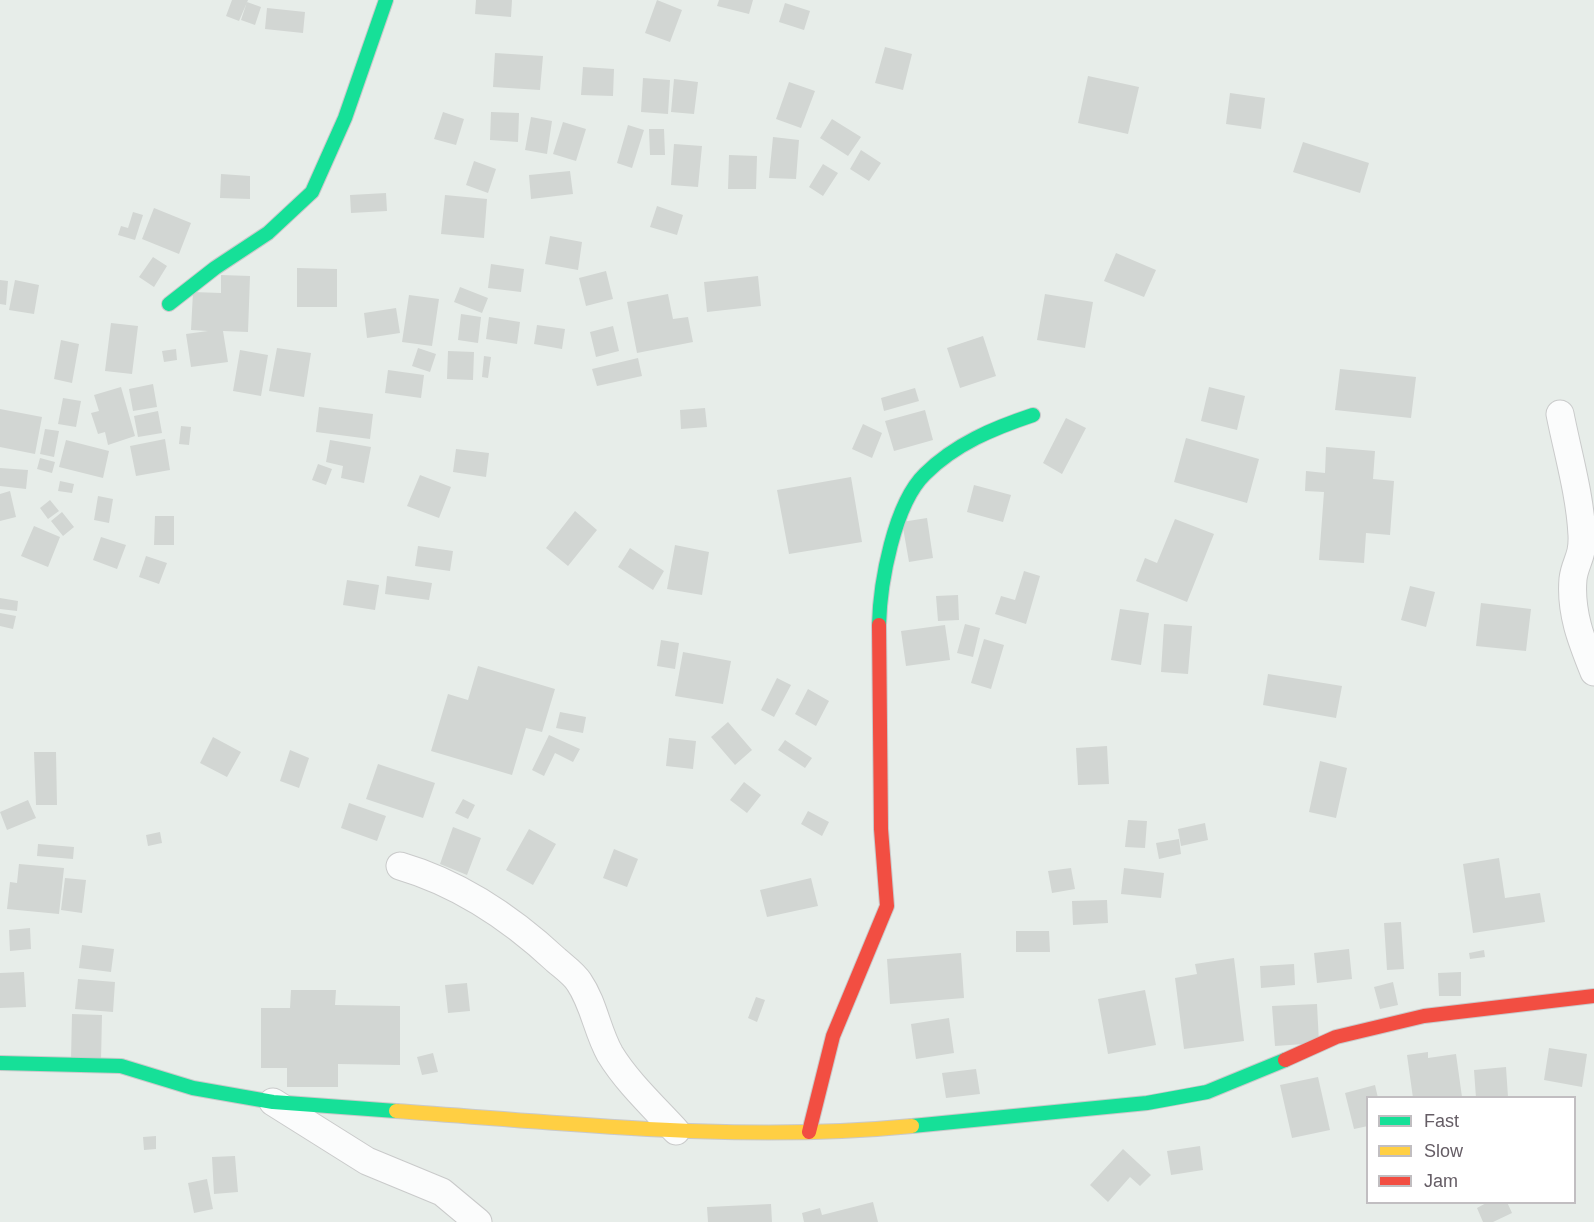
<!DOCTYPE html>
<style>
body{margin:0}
#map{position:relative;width:1594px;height:1222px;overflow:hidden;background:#e7ede9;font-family:Arial,sans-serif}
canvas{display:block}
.legend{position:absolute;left:1366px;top:1096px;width:210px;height:108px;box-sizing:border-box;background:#fff;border:2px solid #c1bec1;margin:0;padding:8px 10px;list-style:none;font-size:18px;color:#655d65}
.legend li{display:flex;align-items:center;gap:12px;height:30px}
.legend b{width:30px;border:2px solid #c1bec1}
</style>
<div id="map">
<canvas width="1594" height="1222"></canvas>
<ul class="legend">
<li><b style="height:8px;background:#16e098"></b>Fast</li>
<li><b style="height:8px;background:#ffcf43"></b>Slow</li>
<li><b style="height:8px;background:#f24e42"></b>Jam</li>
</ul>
</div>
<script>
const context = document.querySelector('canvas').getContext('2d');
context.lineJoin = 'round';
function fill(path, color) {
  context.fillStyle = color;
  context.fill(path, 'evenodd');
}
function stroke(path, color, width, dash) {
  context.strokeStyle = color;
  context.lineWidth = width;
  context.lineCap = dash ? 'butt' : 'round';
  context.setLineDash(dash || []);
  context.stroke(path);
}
const building = new Path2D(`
 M232,0H248L239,21L226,16Z
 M476,0H512L511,17L475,14Z
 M657,0L682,10L670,42L645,33Z
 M719,0H753L749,14L717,6Z
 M247,2L261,7L255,25L241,20Z
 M785,3L810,11L804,30L779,22Z
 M267,8L305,12L303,33L265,29Z
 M885,47L912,54L903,90L875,83Z
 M495,53L543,56L540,90L493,87Z
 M583,67L614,69L613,96L581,95Z
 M1088,76L1139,87L1128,134L1078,123Z
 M643,78L670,80L668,114L641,112Z
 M674,79L698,82L694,114L671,112Z
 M789,82L815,91L801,128L776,119Z
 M1230,93L1265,98L1261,129L1226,124Z
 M443,112L464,119L456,145L434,139Z
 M491,112L519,113L518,142L490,140Z
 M531,117L552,121L547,154L525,150Z
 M832,119L861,137L848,156L820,138Z
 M563,122L586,129L576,161L553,154Z
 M628,125L644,130L632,168L617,163Z
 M649,129H664L665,155H650Z
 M773,137L799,140L796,179L769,178Z
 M1303,142L1369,163L1360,193L1293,172Z
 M674,144L702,146L698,187L671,185Z
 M861,150L881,163L869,181L850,169Z
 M729,155L757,156L756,189H728Z
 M474,161L496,169L488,193L466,185Z
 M823,164L838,173L823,196L809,187Z
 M570,171L573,194L531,199L529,175Z
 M221,174L250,176V199L220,198Z
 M386,193L387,211L351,213L350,195Z
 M445,195L487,199L484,238L441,234Z
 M657,206L683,215L677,235L650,227Z
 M154,208L191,223L179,254L142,239Z
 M133,212L143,215L135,240L118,235L121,226L128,228Z
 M550,236L582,242L578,270L545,264Z
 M1116,253L1156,270L1144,297L1104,281Z
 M153,257L167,266L154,287L139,277Z
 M491,264L524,269L521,292L488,288Z
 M297,268L337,269V307H297Z
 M606,271L613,299L586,306L579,278Z
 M221,275L250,276L248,332L223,331L228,362L191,367L186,334L208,331L191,330L193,292L221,293Z
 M758,276L761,306L707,312L704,282Z
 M0,280L8,281L6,305L0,304Z
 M15,280L39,285L34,314L9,310Z
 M460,287L488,298L482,313L454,302Z
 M668,294L673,319L688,317L693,342L637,353L627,302Z
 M1045,294L1093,302L1085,348L1037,340Z
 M409,295L439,299L432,346L402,342Z
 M396,308L400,333L367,338L364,313Z
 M461,314L481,317L478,343L458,340Z
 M489,317L520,322L517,344L486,339Z
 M111,323L138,326L132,374L105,371Z
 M537,325L565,329L562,349L534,344Z
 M613,326L619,351L596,357L590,332Z
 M983,336L996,376L960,388L947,348Z
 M61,340L79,344L72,383L54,379Z
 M277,348L311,353L304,397L269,391Z
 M418,348L436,354L430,372L412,366Z
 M176,349L177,360L164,362L162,351Z
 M240,350L268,355L261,396L233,391Z
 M448,351L474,352L473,380L447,379Z
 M484,356L491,357L488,378L482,377Z
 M638,358L642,376L597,386L592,369Z
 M1340,369L1416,377L1411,418L1335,410Z
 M388,370L424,375L421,398L385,393Z
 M153,384L157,407L133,411L129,389Z
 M121,387L135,436L108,445L105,432L98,434L91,413L99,411L94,395Z
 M1209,387L1245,396L1237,430L1201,421Z
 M915,388L919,401L884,411L881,398Z
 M63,398L81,401L76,427L58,424Z
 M319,407L373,414L370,439L316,432Z
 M705,408L707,427L681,429L680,410Z
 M0,409L42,417L35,454L0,447Z
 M925,410L933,440L894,451L885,421Z
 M158,411L162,433L138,437L134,416Z
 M1066,418L1086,428L1062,474L1043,463Z
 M863,424L882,433L872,458L852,449Z
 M181,426L191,427L189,445L179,444Z
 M45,429L59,431L54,457L40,454Z
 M1186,438L1259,459L1247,503L1174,482Z
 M165,439L170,470L136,476L130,446Z
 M66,440L109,451L103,478L59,467Z
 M330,440L371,447L364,483L341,478L343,466L326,462Z
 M1326,447L1375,451L1373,479L1394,481L1390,535L1366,533L1364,563L1319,560L1324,492L1305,491L1306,471L1325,473Z
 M456,449L489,453L486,477L453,472Z
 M40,458L55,462L52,473L37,469Z
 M318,464L332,469L326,485L312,480Z
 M0,468L28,470L26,489L0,486Z
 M420,475L451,487L439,518L407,506Z
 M851,477L862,542L789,554L777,490Z
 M60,481L74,484L72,493L58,491Z
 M974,485L1011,495L1003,522L967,512Z
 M10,491L16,517L0,521V494Z
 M98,496L113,499L109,523L94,520Z
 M50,500L59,511L48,519L40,508Z
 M575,511L597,530L568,566L546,548Z
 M62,512L74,527L63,536L51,521Z
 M155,516H174V545H154Z
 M927,518L933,558L909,562L902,522Z
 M1175,519L1214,534L1187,602L1136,581L1145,558L1157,563Z
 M34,526L60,537L48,567L21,556Z
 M101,537L126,545L117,569L93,560Z
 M675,545L709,552L702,595L667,589Z
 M418,546L453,551L450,571L415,566Z
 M630,548L664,571L653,590L618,567Z
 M146,556L167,563L159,584L139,577Z
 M1024,571L1040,576L1026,624L995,614L1001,596L1015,600Z
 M387,576L432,583L429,600L385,594Z
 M347,580L379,585L375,610L343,605Z
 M1410,586L1435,592L1426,627L1401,620Z
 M958,595L959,620L938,621L936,596Z
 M0,598L18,601L17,611L0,609Z
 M1481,603L1531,609L1526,651L1476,646Z
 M1120,609L1149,613L1141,665L1111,660Z
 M0,613L16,616L13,629L0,626Z
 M965,624L980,628L973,657L957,653Z
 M1164,624L1192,626L1188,674L1161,672Z
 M945,625L950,660L906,666L901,631Z
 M984,639L1004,645L991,689L971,683Z
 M661,640L679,643L675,669L657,666Z
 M683,652L731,661L723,704L675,696Z
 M478,666L555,689L542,732L526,728L512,775L431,751L448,694L468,700Z
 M1268,674L1342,686L1336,718L1263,705Z
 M777,678L791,685L774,717L761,710Z
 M808,689L829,701L816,726L795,714Z
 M560,712L586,717L583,733L556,728Z
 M728,722L752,750L735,765L711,737Z
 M549,735L580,749L573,762L555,753L544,776L532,770Z
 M213,737L241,752L227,777L200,763Z
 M669,738L696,741L693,769L666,766Z
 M785,740L812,758L805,768L778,750Z
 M1107,746L1109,784L1078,785L1076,748Z
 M290,750L309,758L299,788L280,781Z
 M34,752H56L57,805H36Z
 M1320,761L1347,768L1336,818L1309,812Z
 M378,764L435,783L423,818L366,799Z
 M744,782L761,795L747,813L730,800Z
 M463,799L475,805L468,819L455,813Z
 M28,800L36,818L7,830L0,812Z
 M349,803L386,816L377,841L341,828Z
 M808,811L829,822L822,836L801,824Z
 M1128,820L1147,821L1145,848L1125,847Z
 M1205,823L1208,840L1181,846L1178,829Z
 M453,827L481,838L467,875L440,864Z
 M529,829L556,844L533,885L506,870Z
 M160,832L162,843L148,846L146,835Z
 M1179,839L1181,854L1159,859L1156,843Z
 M38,844L74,847L73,859L37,856Z
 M614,849L638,859L627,887L603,878Z
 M1499,858L1505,898L1540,893L1545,922L1473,933L1463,864Z
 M19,864L64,868L59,914L7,909L10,882L17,883Z
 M1071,868L1075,889L1052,893L1048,871Z
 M1124,868L1164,873L1161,898L1121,894Z
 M65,878L86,880L82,913L61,910Z
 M811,878L818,906L767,917L760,890Z
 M1107,900L1108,923L1073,925L1072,901Z
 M1401,922L1404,969L1387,970L1384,923Z
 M30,928L31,949L10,951L9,930Z
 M1016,931H1049L1050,952H1016Z
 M82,945L114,949L111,972L79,968Z
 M1349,949L1352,979L1317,983L1314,953Z
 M1484,950L1485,957L1470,959L1469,953Z
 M961,953L964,998L890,1004L887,959Z
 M1234,958L1244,1041L1184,1049L1175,978L1197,974L1195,964Z
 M1294,964L1295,985L1261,988L1260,966Z
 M24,972L26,1007L0,1008V973Z
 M1461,972V996H1439L1438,973Z
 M78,979L115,982L113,1012L75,1009Z
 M1393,982L1398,1005L1380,1009L1374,987Z
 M467,983L470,1011L448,1013L445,985Z
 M291,990H336L335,1005L400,1006V1065L338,1064V1087H287V1068H261V1008H290Z
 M1145,990L1156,1045L1108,1054L1098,999Z
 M756,997L765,1000L757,1022L748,1018Z
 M1317,1004L1319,1043L1275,1046L1272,1006Z
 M72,1014L102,1015L101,1061L71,1060Z
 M949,1018L954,1053L916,1059L911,1024Z
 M1549,1048L1587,1054L1582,1087L1544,1080Z
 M1428,1052V1058L1456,1054L1462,1097L1413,1098L1407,1055Z
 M433,1053L438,1072L422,1075L417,1057Z
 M1506,1067L1508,1097L1476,1098L1474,1070Z
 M976,1069L980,1094L946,1098L942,1073Z
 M1318,1077L1330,1130L1292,1138L1280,1085Z
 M1375,1085L1378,1098H1368V1126L1354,1129L1345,1093Z
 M156,1136V1149L144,1150L143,1137Z
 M1200,1146L1203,1170L1171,1175L1167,1151Z
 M1123,1149L1151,1175L1140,1186L1130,1177L1108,1202L1090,1185Z
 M235,1156L238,1192L214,1194L212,1157Z
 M207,1179L213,1209L194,1213L188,1183Z
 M873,1202L878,1222H804L802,1213L820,1208L822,1215Z
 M1488,1202H1507L1512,1213L1493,1222H1483L1477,1208Z
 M771,1204L772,1222H708L707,1207Z`);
const street = new Path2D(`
 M1560,414C1568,454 1580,495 1582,535C1583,558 1575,562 1573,579C1570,613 1582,642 1594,672
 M400,866C458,883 512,919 556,960C564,967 574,974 579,982C594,1004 597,1031 610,1054C627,1082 654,1107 676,1131
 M273,1102L367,1161L442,1192L478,1222`);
const fast = new Path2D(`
 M169,304L215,268L268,233L312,192L345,118L386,0
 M879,625C880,583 894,504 925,474C955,444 994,428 1033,415
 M0,1063L121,1066L193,1088L273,1102L396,1111
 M912,1126L1147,1103L1207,1092L1285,1060`);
const slow = new Path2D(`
 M396,1111C567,1123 740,1143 912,1126`);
const jam = new Path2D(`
 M1285,1060L1336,1037L1424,1016L1594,996
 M809,1132L833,1036L887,906L881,829L879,625`);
fill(building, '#d2d6d3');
stroke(street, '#c9caca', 29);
stroke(fast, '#c9c9ca', 16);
stroke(slow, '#c9c9ca', 16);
stroke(jam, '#c9c9ca', 16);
stroke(street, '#fbfcfc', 27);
stroke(fast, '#16e098', 14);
stroke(slow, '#ffcf43', 14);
stroke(jam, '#f24e42', 14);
</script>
